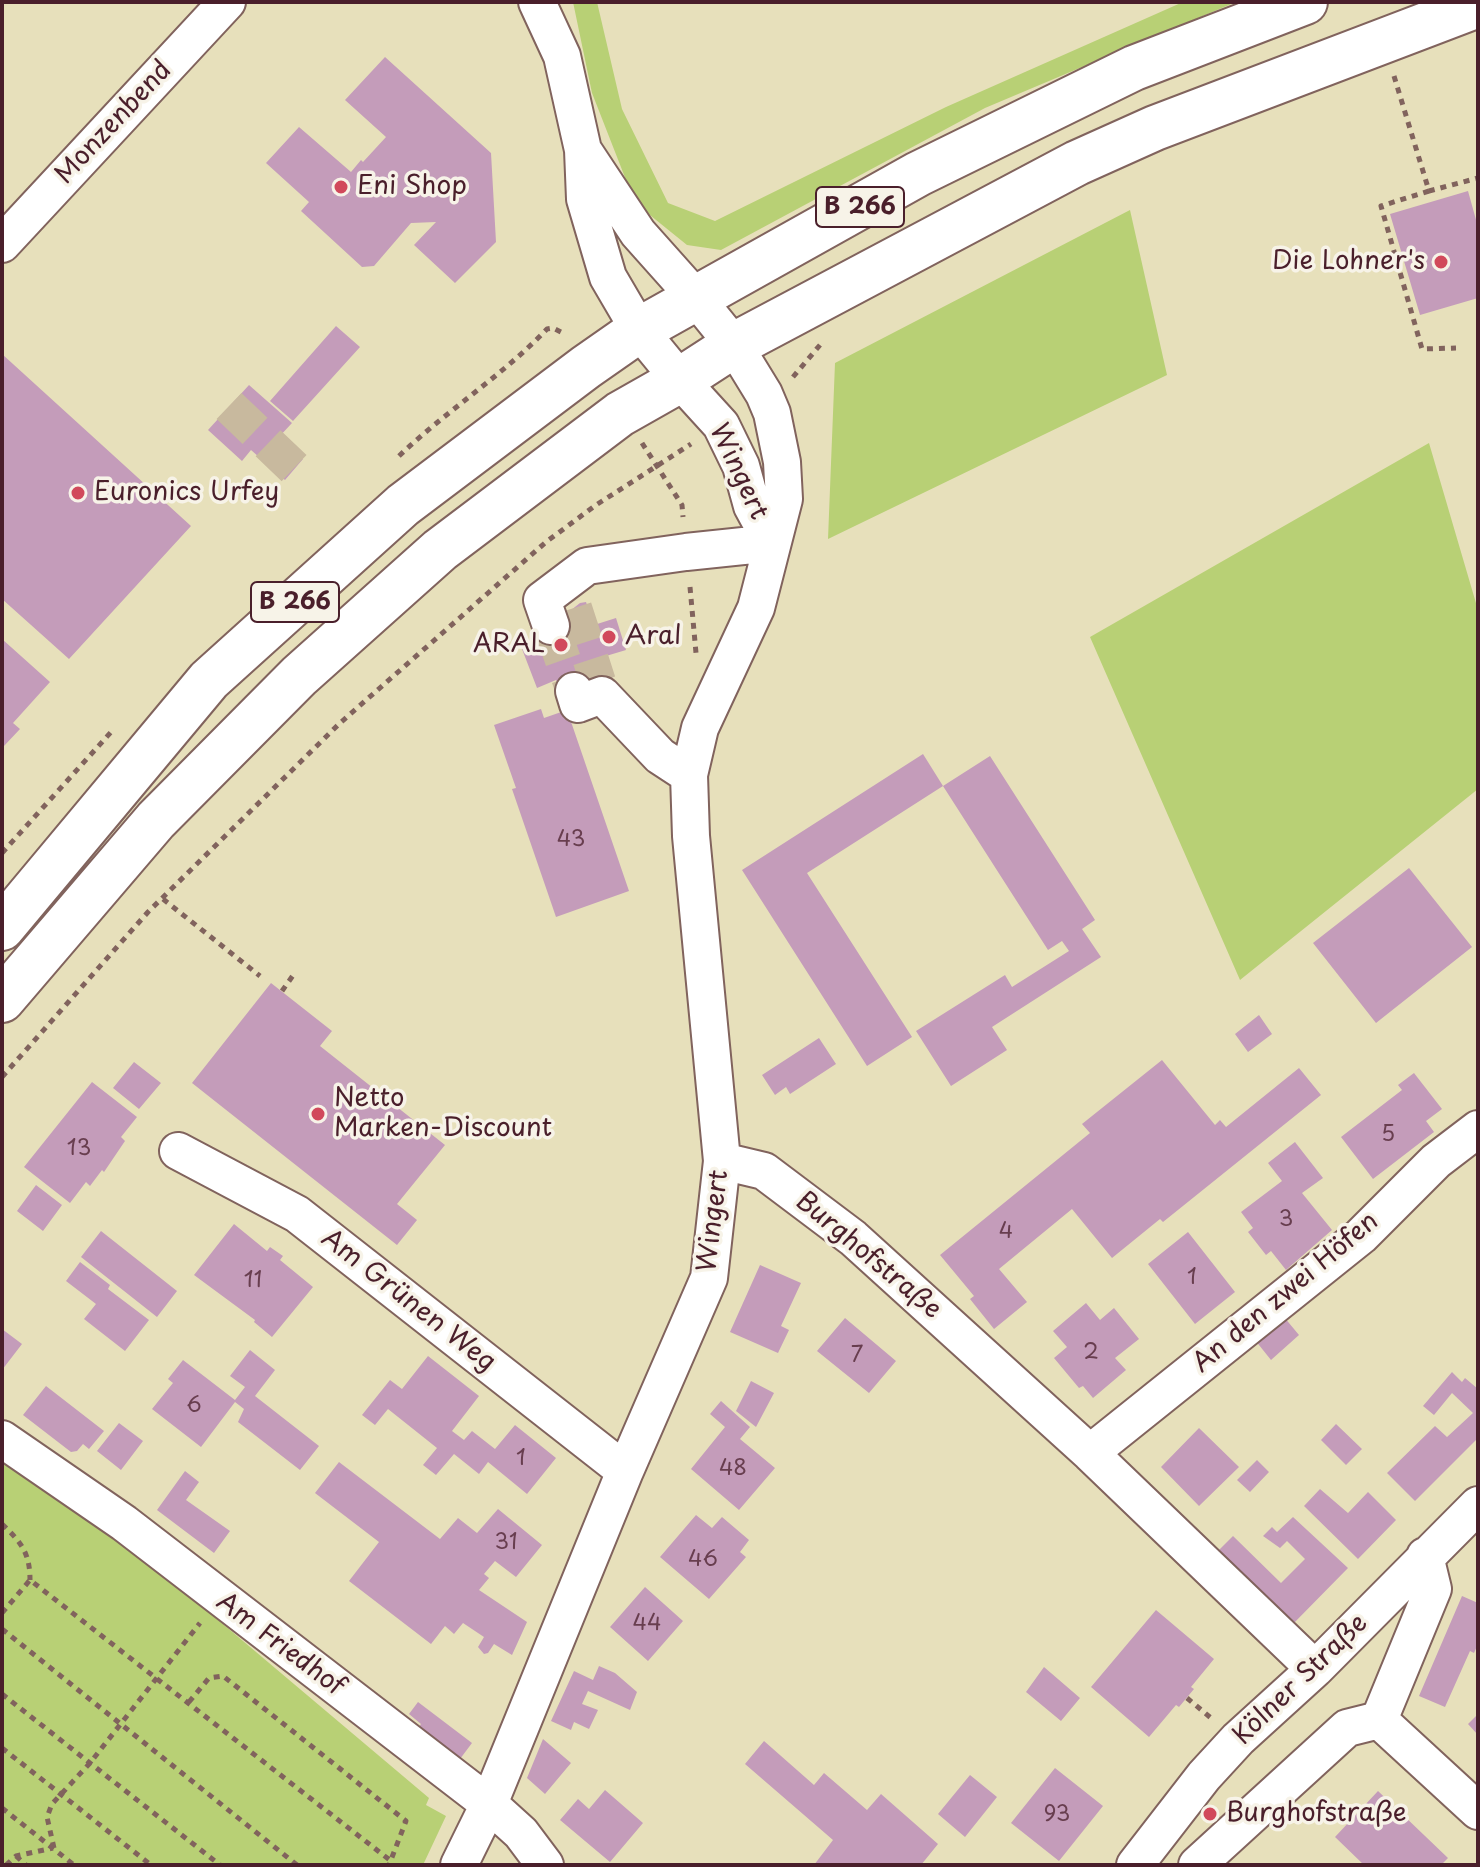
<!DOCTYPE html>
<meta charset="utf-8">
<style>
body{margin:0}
#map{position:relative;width:1480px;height:1867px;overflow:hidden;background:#e7e0bb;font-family:"Playpen Sans",sans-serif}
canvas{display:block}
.frame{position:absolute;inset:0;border:4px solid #4a1f2b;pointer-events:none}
</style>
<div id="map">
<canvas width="1480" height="1867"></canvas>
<div class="frame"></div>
</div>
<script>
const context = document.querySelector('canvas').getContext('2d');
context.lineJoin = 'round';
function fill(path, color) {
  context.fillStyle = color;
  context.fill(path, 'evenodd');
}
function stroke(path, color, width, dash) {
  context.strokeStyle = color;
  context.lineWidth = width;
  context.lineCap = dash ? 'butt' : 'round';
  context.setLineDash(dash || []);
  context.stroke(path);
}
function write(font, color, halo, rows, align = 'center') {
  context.font = font + ' "Playpen Sans",sans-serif';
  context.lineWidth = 7;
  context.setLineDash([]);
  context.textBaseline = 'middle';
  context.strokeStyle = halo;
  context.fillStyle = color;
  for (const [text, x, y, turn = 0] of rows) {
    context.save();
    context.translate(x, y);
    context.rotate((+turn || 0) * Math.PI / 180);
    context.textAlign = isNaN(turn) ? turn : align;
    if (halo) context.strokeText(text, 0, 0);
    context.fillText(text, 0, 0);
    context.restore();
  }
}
const green = new Path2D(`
 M573,2H597L622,109L668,203L715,221L946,107L1183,2H1236L985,108L721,250L687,245L635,203L592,93Z
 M1130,210L1167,375L828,539L835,363Z
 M1429,443L1478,610V789L1240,980L1090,637Z
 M2,1448L44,1473L429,1798L426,1805L446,1816L423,1865H2Z`);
const building = new Path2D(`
 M385,57L491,153L496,242L455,283L414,245L436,222L411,223L374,266L362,267L301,211L309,202L266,163L299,127L351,172L361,160L363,162L386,137L345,100Z
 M1468,191L1478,227V298L1420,315L1390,214Z
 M336,326L360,347L293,421L270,401Z
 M2,354L191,526L69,659L2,599Z
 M249,385L292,423L279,437L303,459L285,480L251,450L242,461L208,430Z
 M586,602L594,625L616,618L626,650L606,656L613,677L562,695L556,680L537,688L522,649L580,603Z
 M2,639L50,682L13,723L20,729L4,746Z
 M541,709L544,718L567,710L629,891L556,917L512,789L516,788L494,725Z
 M923,754L943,786L807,873L912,1037L867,1066L742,870Z
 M990,756L1095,920L1082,929L1101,957L992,1027L1007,1050L951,1086L916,1031L1005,975L1012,987L1069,951L1062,941L1048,950L943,786Z
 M1409,868L1472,947L1376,1023L1313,943Z
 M271,983L332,1031L320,1046L445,1145L397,1204L417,1220L397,1245L192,1083Z
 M1259,1015L1272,1034L1248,1052L1235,1034Z
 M819,1038L836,1064L790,1094L786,1087L775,1095L762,1075Z
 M1162,1060L1215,1125L1220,1120L1226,1127L1299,1068L1321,1095L1163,1222L1160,1219L1112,1258L1072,1209L999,1269L1027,1302L994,1329L970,1299L974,1296L940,1255L1090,1133L1082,1124Z
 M134,1062L161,1083L139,1109L113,1088Z
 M1414,1073L1442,1109L1426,1121L1434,1132L1373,1179L1341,1137L1402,1090L1398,1085Z
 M92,1082L137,1117L121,1137L125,1141L104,1172L102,1170L90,1186L86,1182L70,1203L24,1167Z
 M1295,1142L1323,1178L1302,1193L1332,1230L1286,1270L1271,1251L1266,1255L1248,1232L1253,1228L1241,1212L1282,1181L1268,1163Z
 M36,1185L62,1205L43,1231L17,1211Z
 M234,1224L267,1251L270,1247L283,1256L280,1260L313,1287L272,1337L254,1322L255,1320L194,1275Z
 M101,1231L177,1291L157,1317L81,1257Z
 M1188,1232L1235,1292L1195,1324L1148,1264Z
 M80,1262L110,1285L108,1289L149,1320L125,1351L84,1319L96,1304L66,1281Z
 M760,1265L801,1283L781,1326L789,1330L778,1353L730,1332Z
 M1086,1303L1100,1320L1114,1308L1139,1339L1115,1358L1126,1370L1093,1398L1083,1386L1079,1388L1054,1358L1067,1347L1053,1331Z
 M1284,1317L1299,1335L1271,1360L1255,1340Z
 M845,1318L896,1361L869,1393L817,1351Z
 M2,1329L22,1344L2,1370Z
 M250,1350L275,1370L255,1396L319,1446L300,1470L238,1422L244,1409L235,1402L201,1447L152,1409L173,1383L168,1379L183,1360L235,1400L245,1387L230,1376Z
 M428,1356L479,1396L452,1431L464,1440L472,1431L495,1449L515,1425L556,1458L527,1494L488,1462L479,1474L454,1454L436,1475L423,1465L437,1448L388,1409L375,1425L362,1415L390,1380L402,1389Z
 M1452,1372L1462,1382L1465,1378L1478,1389V1438L1415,1501L1387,1473L1435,1426L1447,1437L1473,1413L1452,1393L1434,1415L1423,1406Z
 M751,1381L774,1393L756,1427L736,1411Z
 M46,1386L104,1431L89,1449L83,1444L77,1451L71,1452L23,1415Z
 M721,1401L750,1427L740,1439L775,1468L739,1510L691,1469L725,1427L710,1414Z
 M119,1423L143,1441L121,1470L97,1451Z
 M1336,1424L1362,1449L1346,1465L1321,1440Z
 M1199,1428L1239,1467L1199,1506L1161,1467Z
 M1257,1460L1269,1472L1250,1492L1237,1480Z
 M339,1462L440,1539L458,1518L477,1533L498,1509L542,1545L516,1577L495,1561L484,1574L489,1578L479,1590L527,1622L512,1655L494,1644L488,1653L484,1654L478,1647L484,1637L463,1623L454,1634L445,1626L431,1644L349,1581L379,1542L315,1493Z
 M185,1471L199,1482L186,1500L230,1531L214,1553L157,1510Z
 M1320,1489L1348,1513L1368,1492L1396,1520L1358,1559L1304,1506Z
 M696,1515L712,1528L722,1517L749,1540L740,1552L746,1557L709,1599L660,1557Z
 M1293,1517L1348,1568L1292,1625L1215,1554L1233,1536L1281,1583L1305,1559L1287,1541L1280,1548L1263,1536L1272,1527L1277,1532Z
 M645,1587L683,1621L648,1661L610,1627Z
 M1462,1596L1478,1603V1644L1474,1653L1470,1651L1445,1707L1419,1696Z
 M1156,1610L1214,1659L1191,1687L1194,1689L1179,1707L1176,1705L1149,1737L1091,1687Z
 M599,1666L615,1673L637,1692L630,1710L588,1691L582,1704L598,1710L589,1729L574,1722L571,1730L551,1721L574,1671L593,1680Z
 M1044,1667L1080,1698L1061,1721L1026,1692Z
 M418,1702L472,1743L460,1759L419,1727L421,1724L409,1714Z
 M1478,1714V1735L1468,1724Z
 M543,1739L571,1763L545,1794L527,1778Z
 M764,1741L814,1785L824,1773L867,1810L881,1794L938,1844L921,1865H814L833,1840L745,1764Z
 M1055,1768L1103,1806L1059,1861L1011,1823Z
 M970,1775L997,1797L965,1837L938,1814Z
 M605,1790L643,1823L610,1862L560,1820L578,1799L589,1809Z
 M1378,1791L1448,1858L1441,1865H1364L1335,1837Z`);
const minorTunnel = new Path2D(`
 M229,406L295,469
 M574,608L598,682
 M551,626L574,691`);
const path = new Path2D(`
 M1394,76L1429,191L1478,178
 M1429,191L1381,206L1422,349L1456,348
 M793,377L820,345
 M642,443L682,505L683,517
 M399,456C446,411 502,376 547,329L553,328L565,334
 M690,587L696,653
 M2,853L112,731
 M163,899L260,976
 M282,991L294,974
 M2,1077L148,912L340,723L546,542L596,505L691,444
 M2,1524C21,1542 30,1553 30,1580
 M2,1613L30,1580L391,1861
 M2,1629L297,1865
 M2,1694L220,1865
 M1187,1698L1211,1718
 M189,1702L209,1678L223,1676L406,1821L389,1865
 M2,1748L151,1865
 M2,1808L74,1865
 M54,1848L47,1817L52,1804L90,1763L200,1623
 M16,1856L26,1865
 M6,1865L16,1856L53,1848`);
const minor = new Path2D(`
 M537,2L562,56L583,150L585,199L608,277L639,330L680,380L721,425L741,466L752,506L772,543
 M2,244L227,2
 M551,626L542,600L587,566L686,552L772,543
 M574,691L578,704L602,695L660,756L689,775
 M178,1151L297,1214L625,1471
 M722,1161L764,1171L853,1238L1090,1453L1315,1669
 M2,1439L124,1523L489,1804L521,1833L545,1865
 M1090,1453L1361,1236L1436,1161L1478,1129
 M1379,1720L1433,1589L1425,1556
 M459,1865L489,1804L625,1471L709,1278L722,1161L691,836L689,775L700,728L756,608L784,499L782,462L772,413L764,394L734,345L696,298L638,233L583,150
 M1135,1865L1204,1776L1238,1739L1315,1669L1478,1505
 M1197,1865L1347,1728L1379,1720L1478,1811`);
const major = new Path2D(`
 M2,928L209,680L403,505L586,367L639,330L918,174L1134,68L1305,2
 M2,1000L156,820L299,676L440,550L620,414L680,380L734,345L1077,163L1155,128L1478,5`);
const markers = [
 [341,187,8,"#d1495b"],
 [1441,262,8,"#d1495b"],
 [78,493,8,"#d1495b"],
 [609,637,8,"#d1495b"],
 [561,645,8,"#d1495b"],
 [318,1114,8,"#d1495b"],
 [1210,1814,8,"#d1495b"]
];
const numberNames = [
 ["43",571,840],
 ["5",1388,1135],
 ["13",79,1149],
 ["3",1286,1220],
 ["4",1006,1232],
 ["1",1192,1278],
 ["11",253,1281],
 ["2",1091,1353],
 ["7",857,1356],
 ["6",194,1406],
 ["1",521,1459],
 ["48",733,1469],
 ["31",506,1543],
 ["46",703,1560],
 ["44",647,1624],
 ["93",1057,1815]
];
const shields = [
 [860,207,88],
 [295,602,88]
];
const shieldNames = [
 ["B 266",860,207],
 ["B 266",295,602]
];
const streetNames = [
 ["Monzenbend",114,123,-47],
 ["Wingert",738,472,65],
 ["Wingert",714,1221,-83],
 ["Burghofstraße",868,1256,40],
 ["An den zwei Höfen",1286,1293,-40],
 ["Am Grünen Weg",408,1301,38],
 ["Am Friedhof",280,1645,37],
 ["Kölner Straße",1301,1680,-44]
];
const poiNames = [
 ["Eni Shop",357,187],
 ["Die Lohner's",1425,262,"right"],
 ["Euronics Urfey",94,493],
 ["Aral",625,637],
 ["ARAL",545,645,"right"],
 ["Netto",334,1099],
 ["Marken-Discount",334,1129],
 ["Burghofstraße",1226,1814]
];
fill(green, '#b8d075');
fill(building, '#c49cba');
stroke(minorTunnel, '#c8b99e', 36, [36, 18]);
stroke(minor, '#81635d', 40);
stroke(major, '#81635d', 48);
stroke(path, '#81635d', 5, [6, 6]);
stroke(minor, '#fff', 36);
stroke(major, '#fff', 44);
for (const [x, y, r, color] of markers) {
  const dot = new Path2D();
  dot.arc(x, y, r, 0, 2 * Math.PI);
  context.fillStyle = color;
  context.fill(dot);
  stroke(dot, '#f7f3e8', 3);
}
write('22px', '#683e4f', null, numberNames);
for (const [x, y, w] of shields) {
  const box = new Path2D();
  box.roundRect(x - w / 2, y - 20, w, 40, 6);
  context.fillStyle = '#f7f3e8';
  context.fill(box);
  stroke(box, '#4a1f2b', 2);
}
write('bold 24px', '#4a1f2b', null, shieldNames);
write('26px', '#4a1f2b', '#f7f3e8', streetNames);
write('26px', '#4a1f2b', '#f7f3e8', poiNames, 'left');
</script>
